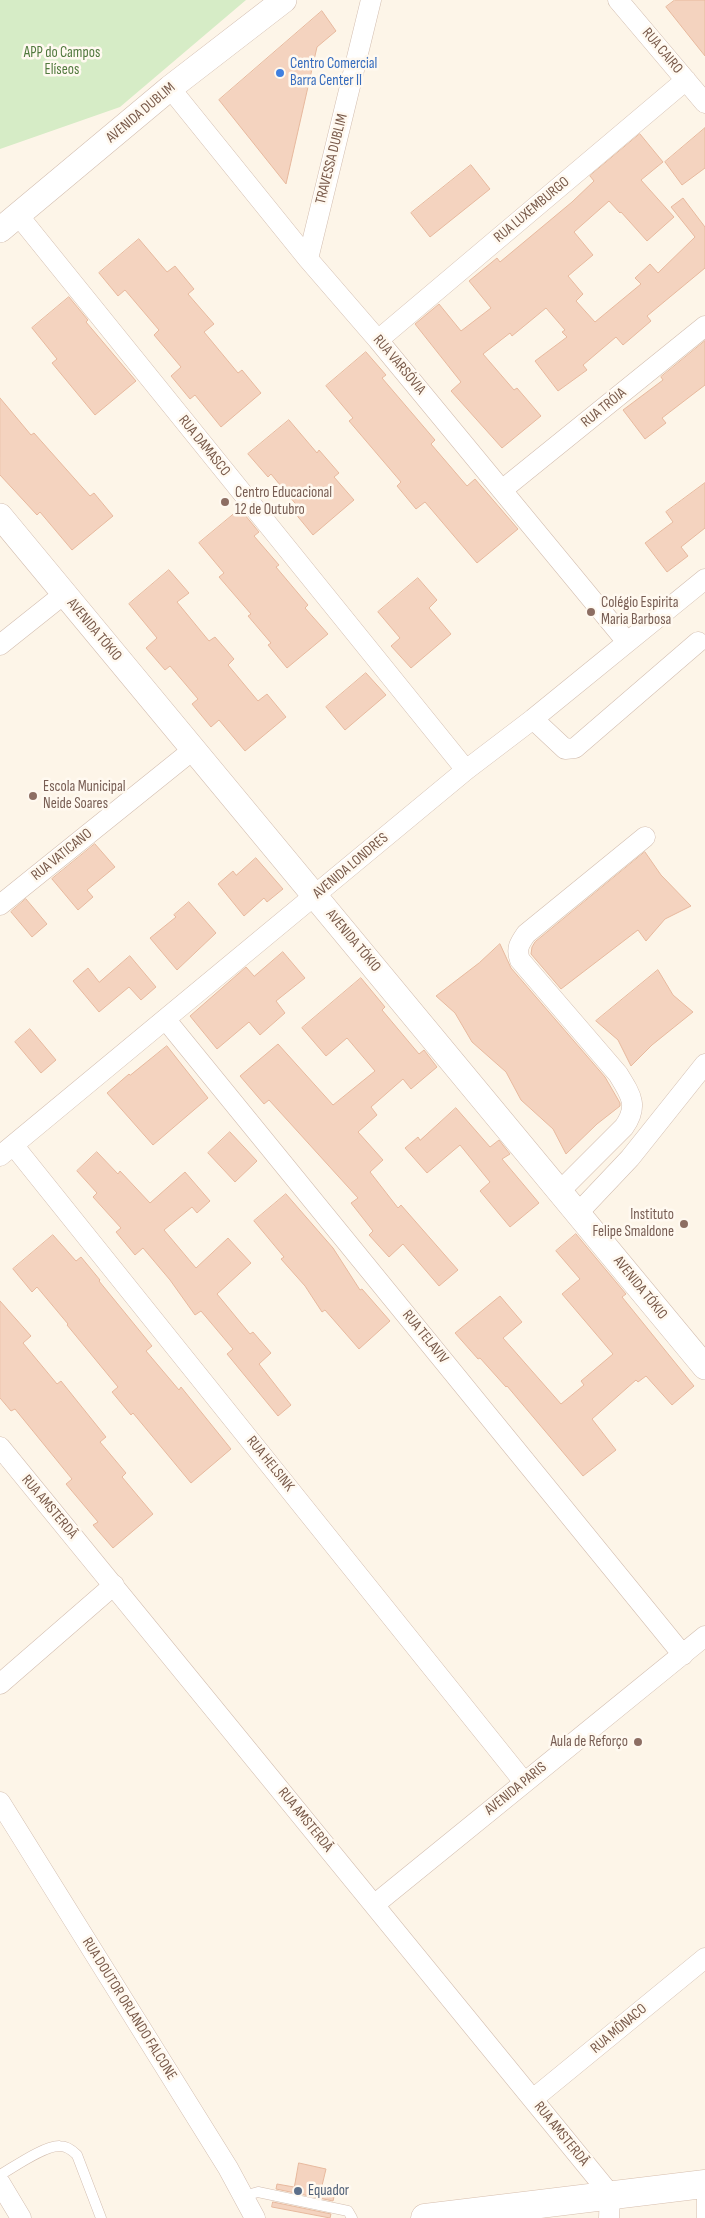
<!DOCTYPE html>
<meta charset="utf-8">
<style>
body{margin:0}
canvas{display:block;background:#fdf5e8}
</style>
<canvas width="705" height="2218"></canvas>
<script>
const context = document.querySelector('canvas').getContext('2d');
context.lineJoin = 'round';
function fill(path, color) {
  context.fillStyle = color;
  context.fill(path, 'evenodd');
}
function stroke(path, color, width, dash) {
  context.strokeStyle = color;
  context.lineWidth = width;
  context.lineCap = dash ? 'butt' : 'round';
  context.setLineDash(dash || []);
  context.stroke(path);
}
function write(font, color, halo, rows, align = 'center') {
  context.font = font + ' "Sofia Sans Condensed",sans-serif';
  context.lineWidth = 5;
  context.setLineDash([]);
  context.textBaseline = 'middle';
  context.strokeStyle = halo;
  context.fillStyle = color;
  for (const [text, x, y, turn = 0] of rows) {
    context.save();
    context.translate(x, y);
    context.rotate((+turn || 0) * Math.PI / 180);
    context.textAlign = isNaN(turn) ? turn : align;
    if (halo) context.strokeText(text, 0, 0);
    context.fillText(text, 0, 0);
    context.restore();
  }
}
const green = new Path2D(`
 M0,0H246L120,107L0,149Z`);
const building = new Path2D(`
 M675,0H705V56L666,7Z
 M322,11L336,31L317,47L286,184L219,100Z
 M705,128V168L682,185L665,162Z
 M640,134L663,162L641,180L674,217L647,241L621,212L620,213L609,201L574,232L593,255L568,276L583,294L576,301L595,322L641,284L635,278L650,264L658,273L695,237L671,207L683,198L705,227V268L647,316L651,321L623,345L616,337L583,365L587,370L558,391L535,361L567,337L562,332L565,330L546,308L512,336L510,333L483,354L514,390L517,388L541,416L502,448L451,391L461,382L415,324L439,304L461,331L491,308L469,281L497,258L500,262L572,202L594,181L590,176Z
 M471,165L490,189L430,237L411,213Z
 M139,239L167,272L175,266L194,289L188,294L214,324L204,332L238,373L242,370L261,393L221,427L195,395L190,399L171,376L181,367L154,335L159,330L125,290L118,296L99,273Z
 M69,297L88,320L86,322L136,381L95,415L52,363L57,359L32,328Z
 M705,341V385L662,418L666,423L645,439L623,410L663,380L661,377Z
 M366,352L386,375L382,378L435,440L431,444L467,486L475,479L518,529L477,563L425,502L416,509L397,486L401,482L349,421L353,418L326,386Z
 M0,398L31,435L34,433L90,496L94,493L113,516L72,550L40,512L37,515L0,475Z
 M289,420L317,453L319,450L339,473L334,477L354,500L313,535L294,512L299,508L271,474L268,477L248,454Z
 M705,483V528L681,547L688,556L667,572L645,543L673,522L666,512Z
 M240,509L259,532L254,536L279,565L276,567L308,605L305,608L328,634L287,668L268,645L271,643L248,616L251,614L219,577L224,573L199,543Z
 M169,570L189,593L177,602L209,641L215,637L234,659L228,665L258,701L267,694L286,717L245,751L219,720L211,727L192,704L198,699L170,666L165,670L146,648L157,638L129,604Z
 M418,578L437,600L429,608L451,634L411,668L391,646L400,638L378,612Z
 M366,673L386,695L345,730L326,707Z
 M95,844L115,867L87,890L93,897L78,910L52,879Z
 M645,852L661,875L691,906L665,919L646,941L638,930L561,989L531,954L532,947L535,942Z
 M256,858L283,889L267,902L264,898L244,916L218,884L233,871L236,875Z
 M26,899L47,924L32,937L11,912Z
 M189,902L216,933L177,970L150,938L176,917L174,915Z
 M500,944L511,968L605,1077L620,1103V1106L597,1124L566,1154L553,1129L521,1100L506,1072L472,1042L455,1013L436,996L479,963Z
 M283,952L305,978L276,1001L285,1013L260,1035L249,1022L217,1049L190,1016L246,967L254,976Z
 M130,956L156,987L141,1000L129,987L99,1012L73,981L88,968L99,982Z
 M658,970L673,995L693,1012L652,1045L631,1066L618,1040L596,1021Z
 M361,978L385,1007L382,1010L419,1054L424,1050L437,1067L411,1089L403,1079L371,1107L377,1115L358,1132L383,1160L370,1172L398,1208L401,1205L458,1270L439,1286L403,1244L389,1257L369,1235L373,1231L351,1203L358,1198L269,1100L264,1104L240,1076L278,1044L333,1105L375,1071L347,1038L326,1056L302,1028Z
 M30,1029L56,1060L41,1073L15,1042Z
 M167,1046L208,1098L153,1145L107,1093L129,1074L130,1075Z
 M456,1108L490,1147L499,1140L510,1154L502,1159L539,1203L510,1227L480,1191L490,1182L460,1145L427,1173L405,1148L418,1137L420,1140Z
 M230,1132L257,1161L235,1182L208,1153Z
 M97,1152L118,1174L120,1171L150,1203L185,1172L210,1201L197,1213L192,1207L164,1230L196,1268L228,1238L251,1263L217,1294L250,1334L253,1332L271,1353L259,1364L291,1405L278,1416L227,1354L233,1349L201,1311L195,1315L170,1280L143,1248L135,1255L116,1232L121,1228L93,1197L97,1193L77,1171Z
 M286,1194L333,1248L360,1290L362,1289L390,1321L359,1349L325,1310L322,1312L305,1286L281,1259L284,1257L254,1221Z
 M576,1234L626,1294L622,1297L694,1386L672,1405L646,1376L638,1382L636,1380L592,1419L616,1450L583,1476L507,1386L506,1387L480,1358L478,1359L455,1333L500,1296L522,1322L503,1338L561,1404L584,1385L581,1381L613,1354L562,1294L580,1279L556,1251Z
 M53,1235L76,1261L81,1257L100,1280L99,1281L152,1346L146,1351L179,1390L181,1387L231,1449L191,1483L133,1413L131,1415L112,1392L118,1387L67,1325L68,1324L37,1287L32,1292L13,1269Z
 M0,1301L31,1336L23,1343L57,1384L61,1381L106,1437L100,1442L126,1473L122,1477L153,1514L113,1548L93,1525L98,1522L66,1484L72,1479L15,1409L11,1411L0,1398Z
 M299,2163L326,2169L320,2194L334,2197L333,2201L276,2189L277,2184L294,2187Z
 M273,2202L331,2214L330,2218L272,2207Z`);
const service = new Path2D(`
 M0,2175C14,2167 45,2145 60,2146C67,2146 72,2150 77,2155L101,2218
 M702,2185V2218
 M244,2196L258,2192L348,2211L352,2218`);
const minor = new Path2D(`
 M618,0L705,103
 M170,88L308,259L378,340L627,642
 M18,215L466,770
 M308,259L371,0
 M378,340L686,80
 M502,490L705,326
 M0,645L64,594
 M533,719L565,749L575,748L698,642
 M0,905L194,749
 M166,1020L683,1655
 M14,1146L524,1782
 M0,1156L466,770L533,719L705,579
 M560,1191L624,1127C639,1106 631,1095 618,1074L520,960C516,949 519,944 526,934L645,837
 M578,1213L630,1158L705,1064
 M0,1447L610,2194L609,2218
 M0,1684L114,1585
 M0,1802L228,2168L255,2218
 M374,1905L705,1636
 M533,2099L705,1958
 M0,2183L21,2218`);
const tertiary = new Path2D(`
 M0,230L170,88L284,0
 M0,516L705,1367`);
const secondary = new Path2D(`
 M425,2218L705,2184`);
const markers = [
 [280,73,5,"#3f7fe0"],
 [225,502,5,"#8d6e63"],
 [591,612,5,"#8d6e63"],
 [33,796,5,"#8d6e63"],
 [684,1224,5,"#8d6e63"],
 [638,1742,5,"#8d6e63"],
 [298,2191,5,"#5c6f8a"]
];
const streetNames = [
 ["RUA CAIRO",662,51,50],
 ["AVENIDA DUBLIM",141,113,-40],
 ["TRAVESSA DUBLIM",332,159,-76],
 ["RUA LUXEMBURGO",532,210,-40],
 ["RUA VARSÓVIA",399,365,50],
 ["RUA TRÓIA",604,408,-39],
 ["RUA DAMASCO",204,446,51],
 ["AVENIDA TÓKIO",94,630,50],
 ["RUA VATICANO",62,855,-39],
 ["AVENIDA LONDRES",351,866,-40],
 ["AVENIDA TÓKIO",353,941,50],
 ["AVENIDA TÓKIO",640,1288,51],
 ["RUA TELAVIV",425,1337,51],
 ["RUA HELSINK",270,1464,51],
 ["RUA AMSTERDÃ",49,1507,50],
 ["AVENIDA PARIS",516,1789,-39],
 ["RUA AMSTERDÃ",305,1820,51],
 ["RUA DOUTOR ORLANDO FALCONE",129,2009,58],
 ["RUA MÔNACO",619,2029,-40],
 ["RUA AMSTERDÃ",561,2134,51]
];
const parkNames = [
 ["APP do Campos",62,53],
 ["Elíseos",62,70]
];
const shopNames = [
 ["Centro Comercial",290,64],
 ["Barra Center II",290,81]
];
const educationNames = [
 ["Centro Educacional",235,493],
 ["12 de Outubro",235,510],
 ["Colégio Espirita",601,603],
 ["Maria Barbosa",601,620],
 ["Escola Municipal",43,787],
 ["Neide Soares",43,804],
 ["Instituto",674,1215,"right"],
 ["Felipe Smaldone",674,1232,"right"],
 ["Aula de Reforço",628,1742,"right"]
];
const serviceNames = [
 ["Equador",308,2191]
];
fill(green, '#d6ecc6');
fill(building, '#f4d3bf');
stroke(building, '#e7b99e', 1);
stroke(service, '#d3beb0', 11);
stroke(minor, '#d3beb0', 21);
stroke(tertiary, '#d3beb0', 26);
stroke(secondary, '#d6bead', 29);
stroke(service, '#fff', 10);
stroke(minor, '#fff', 20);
stroke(tertiary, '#fff', 25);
stroke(secondary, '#fff', 28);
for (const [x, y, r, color] of markers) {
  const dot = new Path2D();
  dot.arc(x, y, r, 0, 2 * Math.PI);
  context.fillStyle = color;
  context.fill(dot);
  stroke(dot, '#fff9f0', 2);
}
write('15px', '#795a4a', '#fff9f0', streetNames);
write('15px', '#527a3f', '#fff9f0', parkNames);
write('15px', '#366cbe', '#fff9f0', shopNames, 'left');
write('15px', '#785e54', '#fff9f0', educationNames, 'left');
write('15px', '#4e5e75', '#fff9f0', serviceNames, 'left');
</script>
